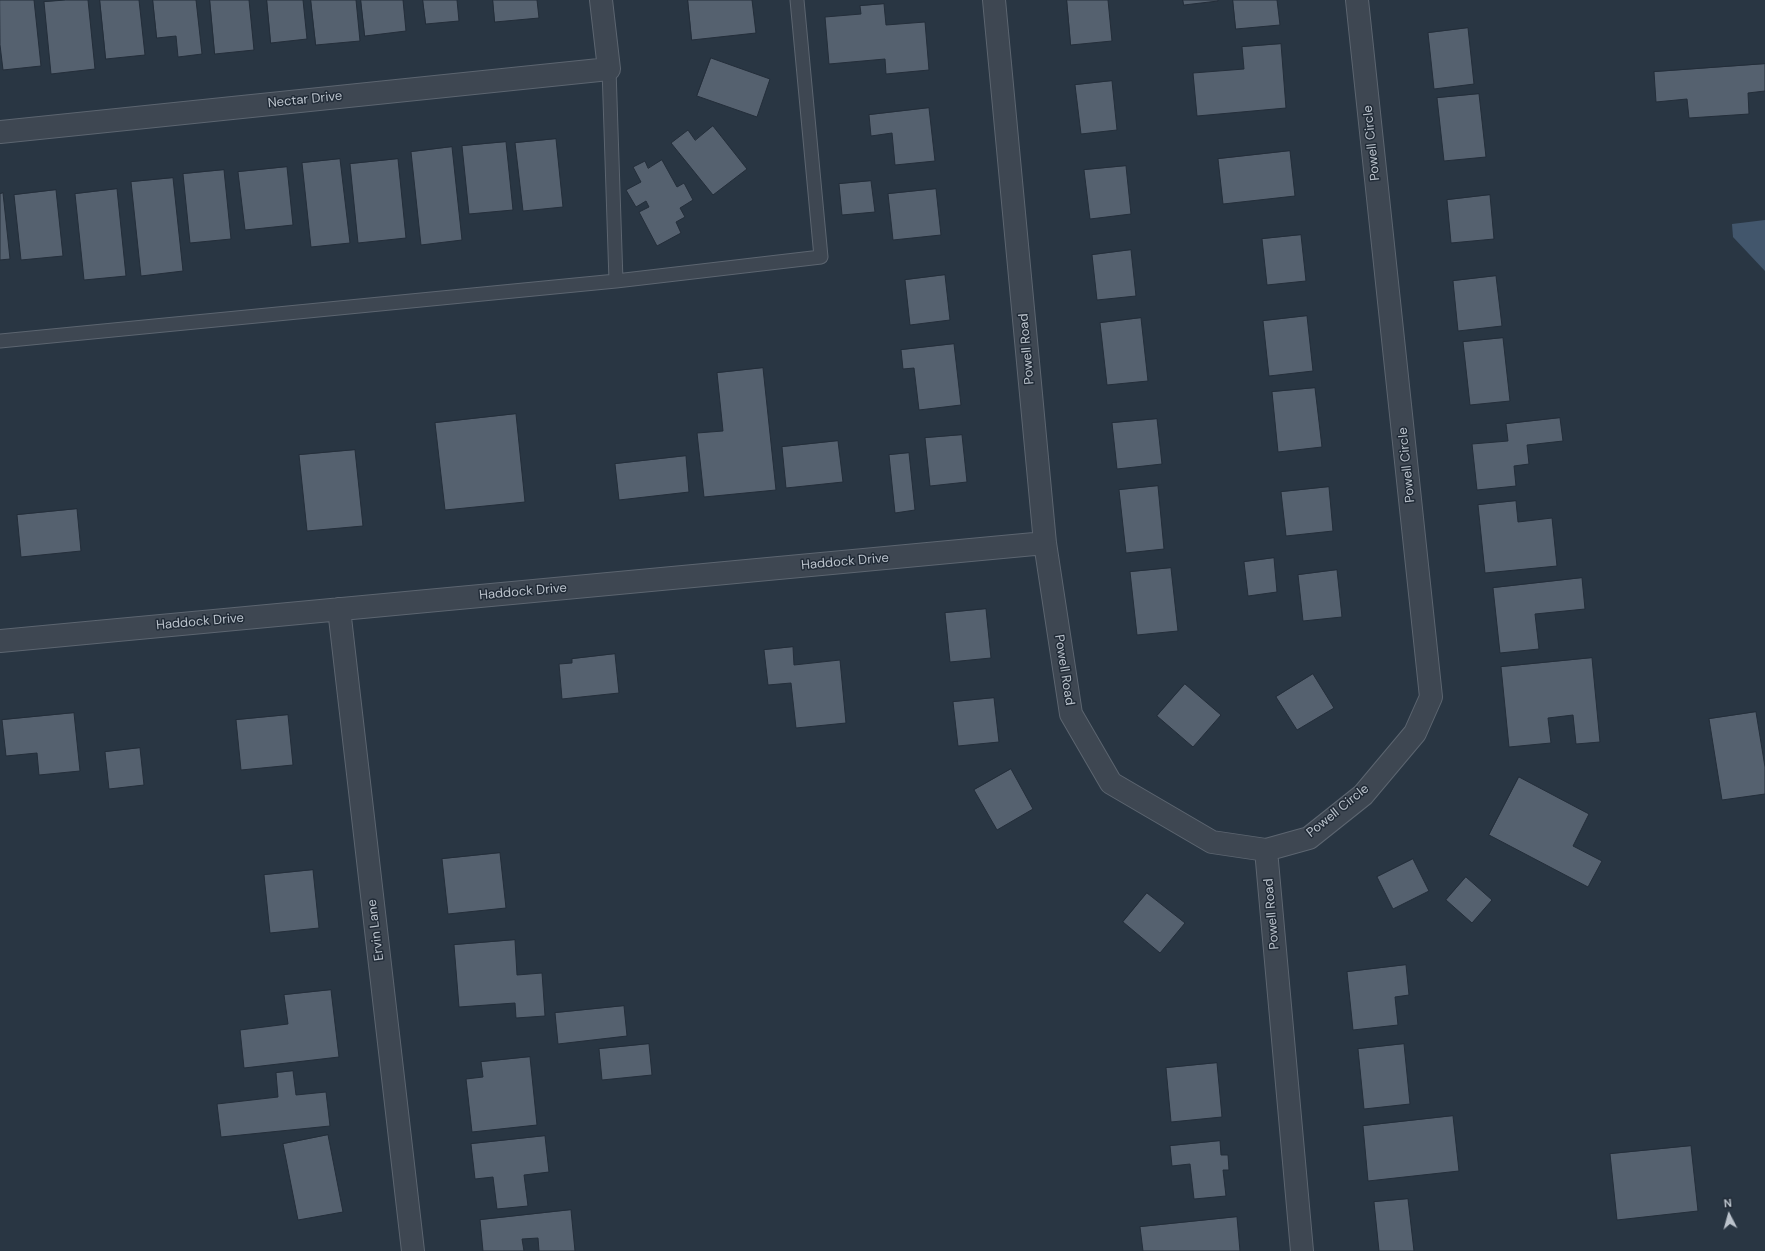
<!DOCTYPE html>
<style>
body{margin:0}
#map{position:relative;width:1765px;height:1251px;overflow:hidden;background:#293643;font-family:"DM Sans",sans-serif}
canvas{display:block}
.north{position:absolute;left:1709px;top:1195px;width:40px;height:40px;-webkit-text-stroke:3px #222c38;paint-order:stroke;rotate:354deg;font-size:11px;font-weight:700;line-height:16px;text-align:center;color:#bbc3cc}
.north::after{content:'';display:block;margin:auto;width:14px;height:18px;background:#bbc3cc;clip-path:polygon(50% 0,100% 100%,50% 72%,0 100%)}
</style>
<div id="map">
<canvas width="1765" height="1251"></canvas>
<div class="north">N</div>
</div>
<script>
const context = document.querySelector('canvas').getContext('2d');
context.lineJoin = 'round';
function fill(path, color) {
  context.fillStyle = color;
  context.fill(path, 'evenodd');
}
function stroke(path, color, width, dash) {
  context.strokeStyle = color;
  context.lineWidth = width;
  context.lineCap = dash ? 'butt' : 'round';
  context.setLineDash(dash || []);
  context.stroke(path);
}
function write(font, color, halo, rows, align = 'center') {
  context.font = font + ' "DM Sans",sans-serif';
  context.lineWidth = 3;
  context.setLineDash([]);
  context.textBaseline = 'middle';
  context.strokeStyle = halo;
  context.fillStyle = color;
  for (const [text, x, y, turn = 0] of rows) {
    context.save();
    context.translate(x, y);
    context.rotate((+turn || 0) * Math.PI / 180);
    context.textAlign = isNaN(turn) ? turn : align;
    if (halo) context.strokeText(text, 0, 0);
    context.fillText(text, 0, 0);
    context.restore();
  }
}
const water = new Path2D(`
 M1765,220V271L1733,237L1732,224Z`);
const building = new Path2D(`
 M0,0H34L41,66L3,70L0,45Z
 M66,0H88L95,69L51,74L44,2Z
 M100,0H139L145,55L106,59Z
 M153,0H196L202,54L178,57L176,36L157,38Z
 M210,0H249L254,50L215,54Z
 M267,0H303L307,39L271,43Z
 M311,0H356L360,41L316,45Z
 M361,0H403L406,31L365,36Z
 M423,0H457L459,21L426,24Z
 M493,0H537L539,18L495,22Z
 M688,0H752L756,33L692,40Z
 M1067,0H1108L1112,41L1071,45Z
 M1183,0H1218V1L1184,5Z
 M1233,0H1277L1280,25L1236,29Z
 M884,4L886,25L925,22L929,70L886,74L885,59L829,64L825,17L861,14L860,6Z
 M1468,28L1474,84L1434,89L1428,33Z
 M1281,44L1286,108L1197,116L1193,73L1244,69L1242,47Z
 M711,58L770,79L757,117L697,96Z
 M1765,64V91L1748,93L1749,114L1689,118L1687,99L1656,102L1654,72Z
 M1112,81L1117,130L1081,134L1075,85Z
 M1479,94L1486,157L1444,161L1437,98Z
 M929,108L935,161L895,165L892,133L871,136L869,115Z
 M713,126L747,169L713,195L671,143L688,130L695,140Z
 M556,139L563,207L523,211L515,143Z
 M506,142L513,210L469,214L462,146Z
 M452,147L462,240L421,245L411,152Z
 M1290,151L1295,196L1223,204L1218,159Z
 M340,159L350,243L311,247L302,163Z
 M398,159L406,238L358,243L350,164Z
 M662,160L677,187L684,183L693,200L680,208L685,217L676,222L681,233L657,246L639,212L649,207L646,201L636,207L626,190L641,182L633,167L645,161L648,168Z
 M1126,166L1131,214L1090,219L1084,170Z
 M287,167L293,225L245,230L238,172Z
 M224,170L231,239L190,243L183,174Z
 M173,178L183,271L141,276L131,182Z
 M871,181L875,212L842,215L839,184Z
 M117,189L126,276L84,280L75,194Z
 M936,189L941,235L893,240L888,194Z
 M56,190L63,256L21,260L14,195Z
 M3,193L10,259L0,260V194Z
 M1490,195L1494,239L1451,243L1447,200Z
 M1301,235L1306,281L1267,285L1262,239Z
 M1131,250L1136,296L1097,300L1092,255Z
 M945,275L950,320L910,325L905,280Z
 M1496,276L1502,326L1458,331L1453,281Z
 M1307,316L1313,371L1269,376L1263,321Z
 M1141,318L1148,381L1107,385L1100,323Z
 M1503,338L1510,401L1470,405L1463,342Z
 M954,344L961,405L919,410L914,368L903,369L901,350Z
 M763,368L776,490L704,497L697,433L723,431L717,373Z
 M1315,388L1322,447L1278,452L1272,392Z
 M516,414L525,502L445,510L435,423Z
 M1560,418L1563,441L1527,445L1529,464L1514,466L1516,486L1477,490L1472,444L1508,441L1506,424Z
 M1157,419L1162,464L1117,469L1112,423Z
 M962,435L967,482L930,486L925,438Z
 M838,441L843,482L786,488L782,447Z
 M355,450L363,526L307,531L299,455Z
 M909,453L915,510L895,513L889,455Z
 M686,456L689,492L619,500L615,464Z
 M1158,486L1164,549L1126,553L1119,490Z
 M1329,487L1333,531L1286,536L1281,492Z
 M1516,501L1518,522L1552,518L1557,566L1485,573L1478,505Z
 M77,509L81,551L21,557L17,515Z
 M1274,558L1277,592L1248,596L1244,562Z
 M1171,568L1178,631L1137,635L1130,572Z
 M1337,570L1342,617L1303,621L1298,575Z
 M1582,578L1585,609L1535,614L1539,649L1500,653L1493,588Z
 M986,609L991,658L950,662L945,613Z
 M793,647L794,665L840,660L846,723L796,728L791,683L768,685L764,650Z
 M615,654L619,693L562,699L559,664L572,663V659Z
 M1592,658L1600,742L1576,744L1573,715L1548,718L1551,743L1509,747L1501,667Z
 M1313,674L1334,708L1297,730L1276,697Z
 M1185,684L1221,715L1193,747L1157,716Z
 M994,698L999,742L958,746L953,702Z
 M1756,712L1765,767V794L1722,800L1709,719Z
 M74,713L80,771L39,775L37,753L6,756L2,720Z
 M288,715L293,765L241,770L236,720Z
 M140,748L144,785L109,789L105,752Z
 M1011,769L1033,809L997,830L974,790Z
 M1519,777L1589,814L1573,846L1602,861L1588,887L1489,835Z
 M500,853L506,908L448,914L442,859Z
 M1413,859L1429,891L1393,909L1377,877Z
 M313,870L319,928L270,933L264,875Z
 M1466,877L1492,900L1472,923L1446,900Z
 M1147,893L1185,923L1160,953L1123,922Z
 M515,940L517,975L542,973L545,1016L516,1018L515,1003L459,1007L454,945Z
 M1406,965L1409,995L1395,997L1398,1025L1353,1030L1347,972Z
 M331,990L339,1057L244,1068L240,1030L288,1024L284,995Z
 M624,1006L627,1036L558,1044L555,1013Z
 M649,1044L652,1075L602,1080L599,1049Z
 M1404,1044L1410,1104L1364,1109L1358,1049Z
 M530,1057L537,1125L472,1132L466,1079L483,1077L481,1062Z
 M1217,1063L1222,1117L1171,1122L1166,1068Z
 M293,1071L296,1095L326,1092L330,1126L221,1137L217,1104L278,1097L276,1073Z
 M1453,1116L1459,1171L1368,1181L1363,1126Z
 M328,1135L343,1212L298,1220L283,1144Z
 M545,1136L549,1172L524,1175L528,1206L497,1209L493,1177L475,1179L471,1144Z
 M1220,1141L1221,1155H1228L1229,1170H1223L1226,1196L1194,1199L1190,1164L1172,1166L1170,1146Z
 M1691,1146L1698,1211L1617,1220L1610,1154Z
 M1408,1199L1414,1251H1379L1374,1202Z
 M571,1210L575,1251H539L538,1238L522,1239L524,1251H483L480,1220Z
 M1237,1217L1240,1251H1143L1140,1227Z`);
const lane = new Path2D(`
 M616,281L821,257L797,0
 M0,341L616,281L609,69`);
const street = new Path2D(`
 M994,0L1045,543L1071,714L1111,783L1212,842L1266,850L1309,838L1363,795L1415,733L1431,697L1357,0
 M0,132L609,69L601,0
 M339,609L413,1251
 M0,641L1045,543
 M1266,850L1302,1251`);
const streetNames = [
 ["Nectar Drive",305,100,-6],
 ["Powell Circle",1372,143,-96],
 ["Powell Road",1027,349,-95],
 ["Powell Circle",1407,465,-96],
 ["Haddock Drive",845,562,-5],
 ["Haddock Drive",523,592,-5],
 ["Haddock Drive",200,622,-5],
 ["Powell Road",1064,670,81],
 ["Powell Circle",1338,811,-39],
 ["Powell Road",1272,914,-95],
 ["Ervin Lane",376,930,-97]
];
fill(water, '#42566c');
fill(building, '#55616f');
stroke(building, '#242e3a', 1);
stroke(lane, '#5c6570', 15);
stroke(street, '#5c6570', 24);
stroke(lane, '#3e4752', 13);
stroke(street, '#3e4752', 22);
write('13px', '#bbc3cc', '#222c38', streetNames);
</script>
